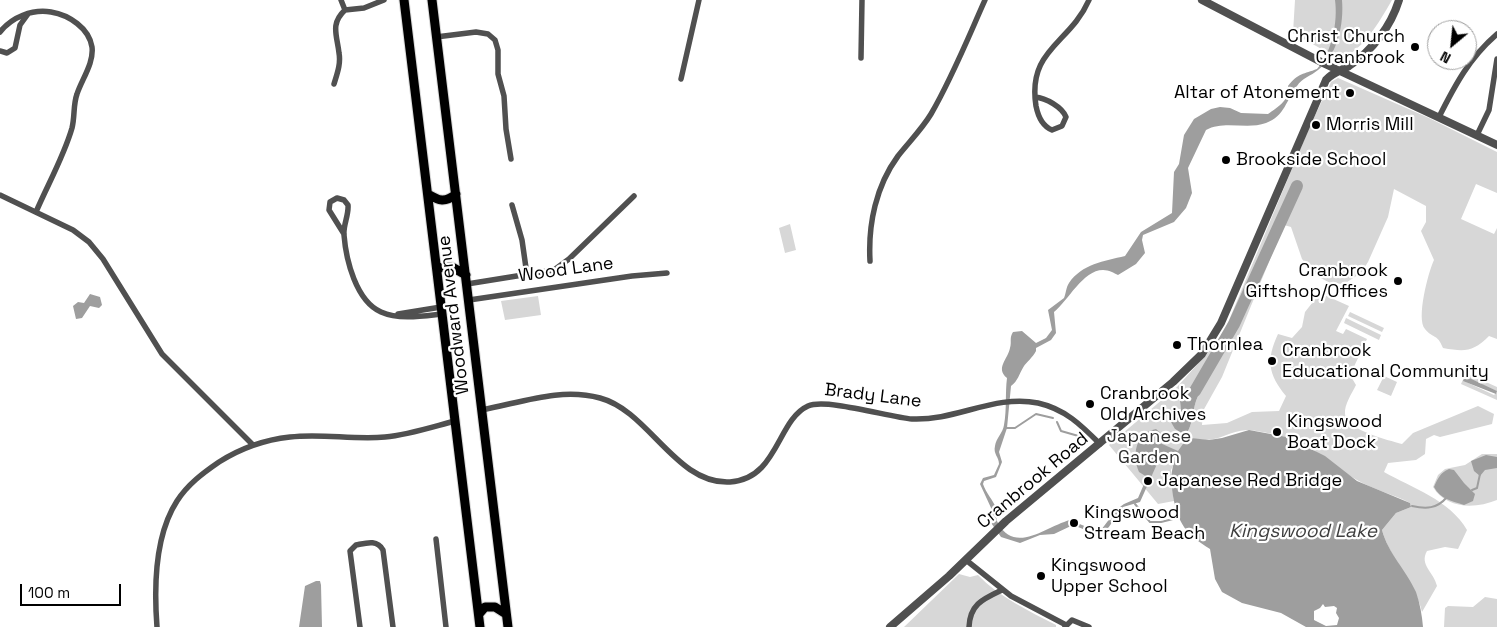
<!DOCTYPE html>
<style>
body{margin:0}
#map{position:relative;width:1497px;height:627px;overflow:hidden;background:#fff;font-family:"Space Grotesk",sans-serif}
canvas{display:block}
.north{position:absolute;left:1427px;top:20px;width:50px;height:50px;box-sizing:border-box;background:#fff;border:1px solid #999;border-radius:50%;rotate:208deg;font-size:14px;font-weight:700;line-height:20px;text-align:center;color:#000}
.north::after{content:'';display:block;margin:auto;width:18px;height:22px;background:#000;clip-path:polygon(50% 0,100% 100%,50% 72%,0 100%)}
.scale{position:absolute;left:20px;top:584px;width:101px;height:22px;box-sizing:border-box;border:2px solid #000;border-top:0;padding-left:6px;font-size:15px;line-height:18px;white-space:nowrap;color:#000;-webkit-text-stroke:4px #fff;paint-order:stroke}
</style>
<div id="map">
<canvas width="1497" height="627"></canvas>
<div class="north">N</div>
<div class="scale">100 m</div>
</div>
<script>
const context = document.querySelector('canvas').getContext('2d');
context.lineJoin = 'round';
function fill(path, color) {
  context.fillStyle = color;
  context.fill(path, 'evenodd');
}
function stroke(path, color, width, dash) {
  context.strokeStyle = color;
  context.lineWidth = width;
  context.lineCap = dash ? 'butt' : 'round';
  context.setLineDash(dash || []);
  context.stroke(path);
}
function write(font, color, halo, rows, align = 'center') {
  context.font = font + ' "Space Grotesk",sans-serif';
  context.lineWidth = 4.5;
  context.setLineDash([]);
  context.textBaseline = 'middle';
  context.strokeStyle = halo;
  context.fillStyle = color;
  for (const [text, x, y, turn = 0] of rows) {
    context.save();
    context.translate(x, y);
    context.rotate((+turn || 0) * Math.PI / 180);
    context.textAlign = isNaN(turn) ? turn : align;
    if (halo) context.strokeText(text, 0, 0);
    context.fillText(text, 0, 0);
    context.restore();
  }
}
const green = new Path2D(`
 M1295,0H1392C1378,24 1366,46 1341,60L1293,33Z
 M1338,78L1429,118L1497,152V193L1476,184L1461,219L1494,234L1497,228V339L1489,336C1473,352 1465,352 1443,348C1437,333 1433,339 1425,329C1416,319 1428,273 1434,260L1421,231L1426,222V206L1394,189L1388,217L1368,262L1361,273L1344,284L1330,283L1317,276L1302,259L1291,227L1284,225L1222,377L1203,411L1202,425L1227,423L1252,412L1279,411L1286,396C1268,374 1266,360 1278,334L1292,338L1302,327L1305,312L1320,293L1349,306L1336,331L1343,334L1346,329L1367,339L1350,375L1356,385C1352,393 1344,405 1345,414C1346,430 1388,440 1402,444L1413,433L1478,406L1494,414L1492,424L1440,437L1434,435L1426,439L1425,454L1416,460L1388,463L1384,472C1412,488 1450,500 1467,530L1458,549L1445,547L1427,551C1419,565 1434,572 1437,586L1422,612C1415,581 1390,560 1382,530L1396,513L1411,507L1410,503C1393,494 1374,490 1357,480C1327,463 1311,441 1274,434C1266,433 1255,430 1247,430C1225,431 1219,445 1191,438L1187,433C1194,421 1192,409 1198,396L1180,401L1181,409L1174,416L1175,429L1183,434L1186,440L1171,470L1174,501L1158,504L1109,445L1177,387L1222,337L1309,128L1331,82Z
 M790,224L796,250L785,253L779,228Z
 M538,296L541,315L505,320L501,301Z
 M1350,312L1384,328L1382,332L1348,316Z
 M1346,318L1381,335L1379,340L1344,323Z
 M1466,373L1497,387V400L1461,384ZM1466,377L1496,391L1497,392L1494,395L1464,381Z
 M1384,376L1397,382L1391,396L1377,390Z
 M1482,454H1497V500C1475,509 1446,509 1433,487L1438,475L1445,469L1465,465Z
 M959,574L970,577L978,575C999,597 1029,611 1056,625V627H904Z
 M1485,597L1497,599V627H1444L1445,608L1448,606L1473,607Z`);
const water = new Path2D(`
 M1335,0H1342C1344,23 1338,55 1318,70C1311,76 1302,78 1297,86C1286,100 1285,116 1266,123C1247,130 1224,120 1206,130L1188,168L1192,193L1186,208L1174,222L1143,235L1142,240L1145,253L1136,264L1118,275C1114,273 1109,270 1103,270C1083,270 1068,301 1054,312L1056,333L1051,340L1036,348V351C1033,357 1026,363 1024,366C1019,374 1018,381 1011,386L1007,428L999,452L1002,462L996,477L984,481L983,484C986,493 993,500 996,508C997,513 995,518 998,523C1015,555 1047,526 1070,520L1094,530H1101L1117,509L1124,504L1138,498L1147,477L1139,472C1132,455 1135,433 1156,429L1164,436L1160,443L1178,451L1185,441L1183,434L1175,429L1171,422L1181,410L1180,401L1183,394L1195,391L1198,396C1192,409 1194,421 1187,433L1191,438L1209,440L1222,438L1249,430L1287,437L1325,456L1357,481L1410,503L1411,507L1396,513L1382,530C1388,553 1406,570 1416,592C1420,604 1422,615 1423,627H1306L1281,613L1242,603L1222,592L1215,579L1210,549C1186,534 1178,524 1173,496C1171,480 1170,472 1176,457L1171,453L1161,455L1140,502L1123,507L1106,531L1098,535L1073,525L1054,534L1040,535L1020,543L1001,537L989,520L992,510L980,484L983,478L994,475L999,464C999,457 993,454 995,446C996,438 1003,433 1004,425C1007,409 1005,393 1007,378C995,368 1008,359 1010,348C1012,342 1009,338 1013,332L1022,331L1036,343L1046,338L1052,330L1048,310L1064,298C1066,294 1066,287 1069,283C1082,264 1104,261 1125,256L1141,232L1172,213L1174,172L1179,164L1184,135L1194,119L1211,109L1220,107L1230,108L1241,113L1268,114C1278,107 1291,99 1288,86C1298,73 1304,74 1317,69C1332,52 1338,22 1335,0ZM1323,604L1325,607L1334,606L1337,608L1336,613L1339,618L1337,625L1326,626L1314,620V611L1320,608Z
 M90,294L100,297L102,305L99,308L90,306L82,318L76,319L73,306L78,302L84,303Z
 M1465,376L1497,391L1496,394L1463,381Z
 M1486,455L1497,457V468L1485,470L1480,476L1474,471L1471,461Z
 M1449,469L1454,470L1464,483L1475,494L1473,501L1464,505C1452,501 1440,499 1434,487C1438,478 1440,473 1449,469Z
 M316,581H320L321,585L322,627H299L305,586Z`);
const stream = new Path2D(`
 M1057,422L1061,431L1082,437
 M1006,428H1015L1036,414L1053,418
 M1472,490L1477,488L1480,474
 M1135,504L1150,522H1161L1177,518
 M1412,506C1426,509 1437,509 1447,497`);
const river = new Path2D(`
 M1195,391L1234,324L1297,186`);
const minor = new Path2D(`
 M341,0L345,10
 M345,10L364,8L384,0
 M0,32C12,17 32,9 51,12C69,15 89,28 92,47C94,63 82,79 77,94C73,105 75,116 72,128C64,156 48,184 36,212
 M436,37L476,32L488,34L495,40L498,50V74L504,96L506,129L511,159
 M0,51L7,53L15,48L20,25L28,14
 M861,58L862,0
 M681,79L699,0
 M334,84C337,74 341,64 339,53C337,35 330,24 345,10
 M1035,97C1046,98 1062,107 1066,117L1062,126L1052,130C1042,126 1038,116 1036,106C1027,49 1070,44 1089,0
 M1439,117C1455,85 1470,57 1497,34
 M1477,135L1489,110L1497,59
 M0,195L73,230L89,242L103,259L162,354L252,444
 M512,205L522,240L527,275
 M344,234L329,210L330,202L337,198L344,200L348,205C349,215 343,225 344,235C346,260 356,301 381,312C399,320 423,316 442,314
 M870,261C868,224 876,186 898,156C909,142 922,129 931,114C952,78 968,38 985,0
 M467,284L554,270L569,259L634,196
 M469,300L632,276L667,273
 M398,314L441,307
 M481,410C520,403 560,387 600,398C649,411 676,485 730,482C778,479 777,420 808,406C826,398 889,417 912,419C956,421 995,394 1038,403C1065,409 1081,425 1100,444
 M436,539L446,627
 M966,560L1011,596L1066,625
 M157,627C154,588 155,535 177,501C188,484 203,473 219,462C241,448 263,440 290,437C321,433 353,440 385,437C408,435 432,427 455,421
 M360,627L350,551L356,545C366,543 377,539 383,550L393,627
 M969,627C970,604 983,599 1002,590
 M1065,627L1072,620L1089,627`);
const tertiary = new Path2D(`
 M1202,0L1325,64L1497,145
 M890,627L949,576L1006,521L1173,382L1202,354L1221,323L1326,80C1333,72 1341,71 1349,66C1373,50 1391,26 1399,0`);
const primary = new Path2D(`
 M404,0L480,627
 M432,0L508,627
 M428,194C439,201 445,203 456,194
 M437,268L452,267L466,275
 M479,614L485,607H495L506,614`);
const markers = [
 [1415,47,5,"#000"],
 [1350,93,5,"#000"],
 [1316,125,5,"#000"],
 [1226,160,5,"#000"],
 [1398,281,5,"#000"],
 [1177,345,5,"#000"],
 [1272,361,5,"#000"],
 [1090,404,5,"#000"],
 [1277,432,5,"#000"],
 [1148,481,5,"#000"],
 [1074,523,5,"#000"],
 [1041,576,5,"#000"]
];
const poiNames = [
 ["Christ Church",1405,37,"right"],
 ["Cranbrook",1405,58,"right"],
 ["Altar of Atonement",1340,93,"right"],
 ["Morris Mill",1326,125],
 ["Brookside School",1236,160],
 ["Cranbrook",1388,271,"right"],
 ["Giftshop/Offices",1388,292,"right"],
 ["Thornlea",1187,345],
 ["Cranbrook",1282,351],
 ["Educational Community",1282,372],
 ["Cranbrook",1100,394],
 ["Old Archives",1100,415],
 ["Kingswood",1287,422],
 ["Boat Dock",1287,443],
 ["Japanese Red Bridge",1158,481],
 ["Kingswood",1084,513],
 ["Stream Beach",1084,534],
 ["Kingswood",1051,566],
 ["Upper School",1051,587]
];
const streetNames = [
 ["Wood Lane",566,270,-8],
 ["Woodward Avenue",454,315,-97],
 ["Brady Lane",873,396,7],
 ["Cranbrook Road",1033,481,-40]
];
const parkNames = [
 ["Japanese",1149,437],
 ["Garden",1149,458]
];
const waterNames = [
 ["Kingswood Lake",1303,532]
];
fill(green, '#d7d7d7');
fill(water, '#9e9e9e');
stroke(stream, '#9e9e9e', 2);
stroke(river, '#9e9e9e', 12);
stroke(primary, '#dbdbdb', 11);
stroke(minor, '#505050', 5.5);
stroke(tertiary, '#505050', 8);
stroke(primary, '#000', 9);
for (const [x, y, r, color] of markers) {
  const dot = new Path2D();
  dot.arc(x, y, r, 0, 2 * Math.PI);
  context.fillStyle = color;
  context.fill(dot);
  stroke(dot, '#fff', 2);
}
write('18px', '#000', '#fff', poiNames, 'left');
write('18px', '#000', '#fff', streetNames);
write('18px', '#2e2e2e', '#fff', parkNames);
write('italic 19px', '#3f3f3f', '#fff', waterNames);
</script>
